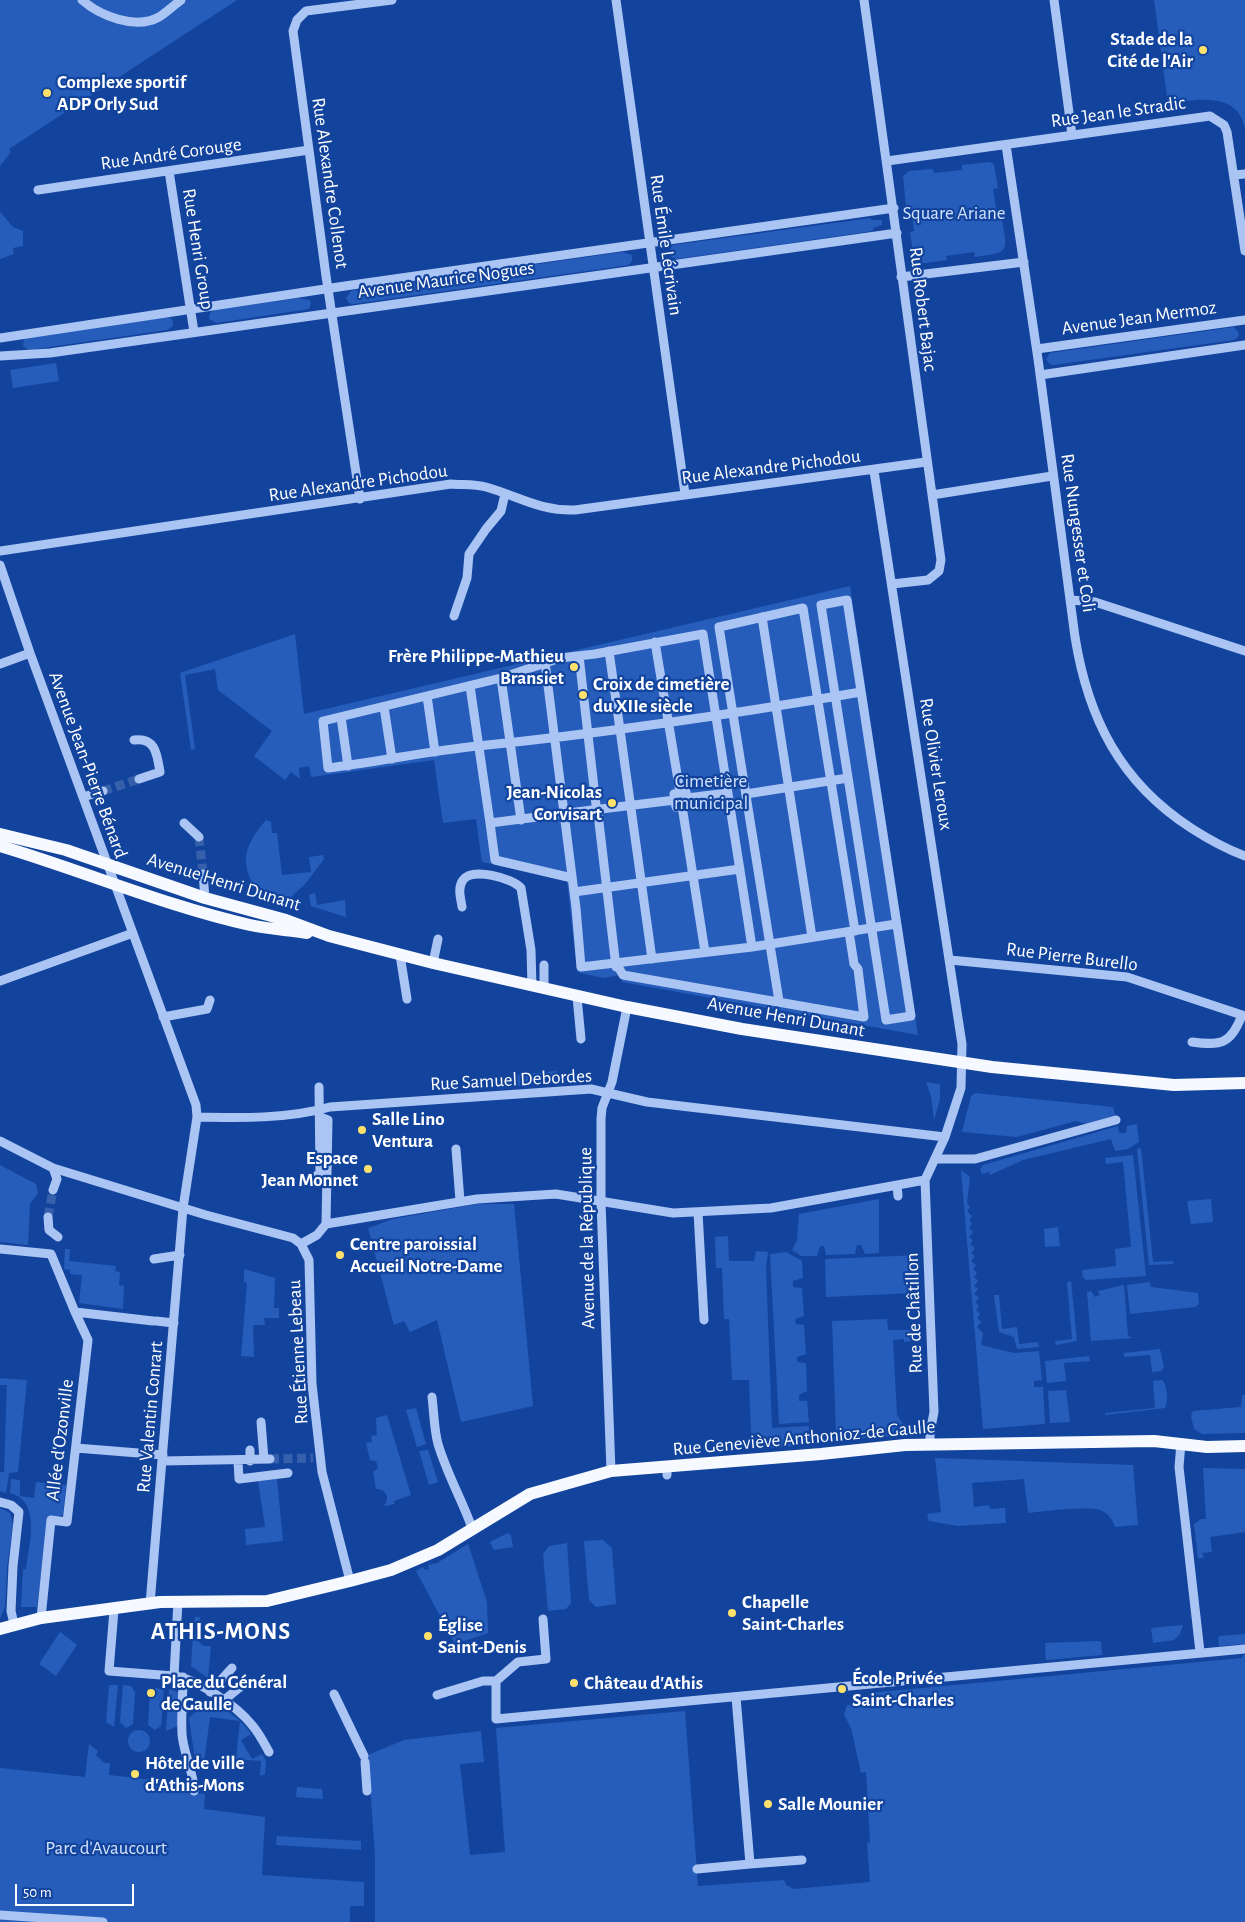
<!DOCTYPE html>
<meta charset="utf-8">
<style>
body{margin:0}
#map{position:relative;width:1245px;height:1922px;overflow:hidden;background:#13449d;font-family:"Alegreya Sans",sans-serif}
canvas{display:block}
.scale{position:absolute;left:15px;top:1884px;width:119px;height:22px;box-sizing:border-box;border:2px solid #fff;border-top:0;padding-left:6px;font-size:15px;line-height:18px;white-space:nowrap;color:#fff;-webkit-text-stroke:4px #13449d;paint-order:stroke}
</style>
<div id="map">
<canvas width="1245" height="1922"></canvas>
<div class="scale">50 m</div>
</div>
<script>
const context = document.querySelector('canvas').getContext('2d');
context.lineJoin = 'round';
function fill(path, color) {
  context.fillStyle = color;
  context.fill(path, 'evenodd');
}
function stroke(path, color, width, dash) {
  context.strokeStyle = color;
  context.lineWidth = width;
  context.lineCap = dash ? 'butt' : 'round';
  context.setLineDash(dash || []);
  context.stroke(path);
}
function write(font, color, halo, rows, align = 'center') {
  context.font = font + ' "Alegreya Sans",sans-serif';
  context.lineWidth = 4.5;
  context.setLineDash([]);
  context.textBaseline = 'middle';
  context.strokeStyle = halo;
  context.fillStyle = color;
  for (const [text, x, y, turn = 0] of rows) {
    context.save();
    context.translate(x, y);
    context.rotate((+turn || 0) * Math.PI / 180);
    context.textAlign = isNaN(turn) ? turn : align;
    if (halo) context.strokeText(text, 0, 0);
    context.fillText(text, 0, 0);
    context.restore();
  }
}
const green = new Path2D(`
 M0,0H237L9,149L11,152L0,166Z
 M1154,0H1245V130C1240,91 1195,99 1168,104Z
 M990,162L994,164L998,188L993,189L998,221L1002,220C1008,254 1009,252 975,257L974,252L946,256L947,260L919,264L914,258L910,232L914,231L911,207H906L903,176L909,171L933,169L934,173L962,170V165Z
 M0,212L13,227L23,231V246L13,248L14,254L0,259Z
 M871,218V220H882V225L873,228V231L677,259L671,257L668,253L673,245Z
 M622,252L632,255V261L629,265L353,304L349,303L346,298L351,291Z
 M299,298L309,300L311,303L309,309L216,323L209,319L210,313L215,310Z
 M166,317L171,318L173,321V326L167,330L29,350L23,346L24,338Z
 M1234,327L1239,333L1238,337L1234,340L1054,365L1050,364L1046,359L1050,353Z
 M56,363L59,381L13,388L10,370Z
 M850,586L918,1035L622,982L621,975L603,978L577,972L567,881L482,862L476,819L443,823L434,760L311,777L309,766L299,768L300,779L291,772L285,780L254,756L272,731L218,690L215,669L185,675L195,749L191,750L180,673L295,634L304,714Z
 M266,820L271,822L272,833H277L282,875L311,872L309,857L323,855L324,859L306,883L289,899L257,891C239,862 244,846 266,820Z
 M315,893L317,905L345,900L346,917L311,906L309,895Z
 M557,1071L559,1082L518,1086L516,1075Z
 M926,1082L940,1084V1099L934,1120L931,1096Z
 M975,1093L1113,1107L1116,1119L1087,1124L1076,1121L1017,1137L962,1132L971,1096Z
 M1137,1124L1139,1142L1128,1149L1115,1151L1111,1139L1023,1160L990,1175L989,1172L982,1174L980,1169L983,1165L1118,1126L1119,1133H1126L1127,1126Z
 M1141,1148L1153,1262L1173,1261V1264L1149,1265L1137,1149Z
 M1133,1155L1146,1276L1086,1280L1083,1277L1082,1270L1116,1266L1115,1249L1131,1247L1123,1162L1106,1164L1105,1158Z
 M0,1165L36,1184L38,1193L30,1204L28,1245L0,1242Z
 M961,1170L970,1177L967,1203L970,1207L967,1211L972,1216L969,1220L972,1223L969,1228L973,1232L969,1237L973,1240L970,1244L975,1248L971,1253L975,1256L971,1261L976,1265L973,1269L977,1273L974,1277L978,1281L974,1286L978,1289L974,1294L979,1298L975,1302L979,1306L976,1310L980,1314L977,1318L981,1322L977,1327L983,1333L981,1345L1014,1353L1039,1351L1042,1380L1034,1381V1387H1043L1045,1424L983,1429Z
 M879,1199V1253L865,1254L861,1245H857L855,1254L826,1255L824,1246H820L817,1256H801L792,1250L797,1240L799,1214Z
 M1211,1199L1213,1222L1191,1224L1187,1201Z
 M477,1204H514L533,1406L461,1422L437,1320L410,1332L404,1321L394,1325L368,1228L393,1219Z
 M1058,1227L1060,1246L1045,1247L1044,1229Z
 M728,1236L729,1261H754L756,1251L768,1252L766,1268L772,1428L809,1426V1434L796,1435V1446L758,1449L757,1434L751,1433L749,1380H732L729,1319H724L722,1268H716L715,1237Z
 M65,1249H70L69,1261L116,1266L115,1271L120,1272L119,1285L124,1286L123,1309L79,1303L82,1275L70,1274V1270L64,1269Z
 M786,1252L802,1261L803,1278L793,1281V1287L802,1288L804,1316L795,1319L796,1324L804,1325L806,1354L797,1357V1362L806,1363L807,1391L799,1395V1401H807L809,1422L779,1424L770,1254Z
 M919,1255L921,1304L915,1305L914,1293L826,1297L825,1259Z
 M244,1269L275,1278L274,1308H279V1318H264L265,1325H253L254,1357L241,1356L247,1283L244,1282Z
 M1071,1281L1077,1341L1056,1345L1055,1341L1072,1339L1067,1282Z
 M1150,1282L1151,1287L1198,1293L1199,1304L1195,1307L1130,1314L1127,1285Z
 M1124,1285L1128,1336L1132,1338L1091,1341L1087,1292L1091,1291L1095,1297L1100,1295L1098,1291Z
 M994,1295H999L1002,1329L1017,1327L1019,1344L1038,1342L1039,1347L1017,1349L1014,1337L999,1332Z
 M887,1319L888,1330H911L912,1341L904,1342V1339L893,1340L897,1415L905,1427L896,1436L826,1440L827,1436L836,1432L832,1321Z
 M1160,1349L1164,1367L1161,1371L1152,1372L1150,1355L1124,1357V1353Z
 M1089,1356L1090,1361L1064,1363L1066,1381L1047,1383L1045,1361Z
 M0,1378L27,1380L18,1472L9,1473L6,1493L0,1491V1472H4L7,1385H0Z
 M1162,1380C1167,1385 1169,1402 1165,1408L1105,1415V1413L1155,1408L1153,1381Z
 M1066,1390L1070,1422L1050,1423L1048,1391Z
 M1242,1395H1245V1433L1202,1434L1194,1429L1191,1416L1193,1411L1241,1407Z
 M416,1408L426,1444L417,1447L406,1410Z
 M387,1415L411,1495L394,1501L395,1504L384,1506C390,1498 387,1489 376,1489L373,1472L378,1468L376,1461L370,1460L366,1443L372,1442L371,1436L377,1435L376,1418Z
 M428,1450L438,1482L429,1485L419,1451Z
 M935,1458L1133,1465L1138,1525L1115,1527C1113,1520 1108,1513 1100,1510C1086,1506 1044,1511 1028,1513L1024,1479L972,1483L974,1507L989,1505L990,1509L1005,1508L1006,1523L958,1526L929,1521L927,1514L941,1512Z
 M1203,1468L1245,1469V1532L1210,1537L1212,1552L1202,1553L1204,1558H1198L1194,1524L1201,1519H1206Z
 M11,1479L20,1480V1496L34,1498L36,1482L66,1485L63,1515L48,1519L37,1607H21L23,1569H26C29,1545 42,1501 10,1493Z
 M277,1479L283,1541L246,1545L245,1529L265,1527L258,1481Z
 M0,1508L10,1513L13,1524L7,1568L5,1607L0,1619Z
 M508,1533L511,1535L513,1547L494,1550L490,1542Z
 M603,1540L612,1548L616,1604L596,1607L589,1600L584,1541Z
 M567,1543L571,1603L566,1609L548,1611L543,1554L549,1546Z
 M468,1544L487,1602L488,1633L455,1644L416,1571L423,1567L425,1570L429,1569L428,1565L437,1563Z
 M195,1617H200L199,1642L203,1646H211L208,1678L191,1666L193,1633H197L198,1629H194Z
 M1183,1625L1180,1634L1174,1640L1153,1643L1151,1628Z
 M60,1632L77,1645L56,1676L39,1664Z
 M1245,1634V1644L1219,1646L1218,1638L1220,1636Z
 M1099,1641L1101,1642L1102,1655L1046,1660L1045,1643Z
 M1243,1655H1245V1922H375V1857L368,1755L404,1740L481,1731L484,1762L460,1764L470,1855L505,1852L496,1728L685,1711L698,1886L784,1880L786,1885L794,1889L870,1882L867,1843L870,1842L866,1772L861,1773L851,1728L844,1715L847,1705L870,1703L869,1693L1242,1658Z
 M109,1685H118L114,1727L106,1722Z
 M123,1685L131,1686L135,1692L133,1724L126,1728L120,1722Z
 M155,1688L164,1689L161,1726L155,1730L148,1725L150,1693Z
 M169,1689L178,1692V1726L166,1731Z
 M210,1699C225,1710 242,1719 251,1734L241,1740L252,1759L262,1754L266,1761L265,1774L260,1776L261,1761L236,1759L240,1721L210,1717L203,1770L196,1767L189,1718Z
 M128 1741a11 11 0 1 1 22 0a11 11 0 1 1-22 0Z
 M89,1744L98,1751L96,1755L104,1763H110L109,1775L163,1781L162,1790L205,1794L204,1809L265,1817L262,1875L364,1882V1906H350V1922H0V1768L85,1777Z
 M297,1787L322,1789L323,1799L296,1797Z
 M277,1836L361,1841V1850L276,1845Z`);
const minorTunnel = new Path2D(`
 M103,791L139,779
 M199,837L203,874
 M48,1217L53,1190
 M270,1459L313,1458`);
const minor = new Path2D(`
 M82,0C100,16 136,30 159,17C167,12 174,5 181,0
 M616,0L685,494
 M864,0L941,560L939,571L928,580L892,584
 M1054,0L1072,135
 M1006,145L1038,359L1075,637C1088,718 1120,782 1191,828C1208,839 1226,849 1245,856
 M887,161L1210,116L1224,125L1227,132L1245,251
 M169,171L194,332
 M1234,175L1245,174
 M38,190L309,150
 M901,277L1024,262
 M0,338L345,286L894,208
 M1037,349L1245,320
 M0,356L50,353L897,233
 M1040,375L1245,345
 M874,471L962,1044L961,1088L945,1137L925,1180L934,1412L930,1433V1445
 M932,495L1052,476
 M360,499L326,276L293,31L297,20L306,11L392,0
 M0,551L451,484C462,485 475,484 486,487C518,496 539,511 575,510L926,462
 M0,565L30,653L196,1105L197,1117L183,1208L150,1604
 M847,600L911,1016L886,1020L821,605Z
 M1071,600L1095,602L1245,651
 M454,616L467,578L469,554L486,529L501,511L505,494
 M762,617L812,937
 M655,642L680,792
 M609,651L652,959
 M579,656L596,805
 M545,662L576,908L581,967L752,947L896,924
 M0,664L30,653
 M501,678L521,820
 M470,686L490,823L592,810
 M427,696L435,752
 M384,707L392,759
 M341,717L348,766
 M134,740C156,737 157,755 160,772L139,779
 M686,792L688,805L676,807L674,794Z
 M746,794L848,778
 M83,797L103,791
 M687,798L728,793
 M682,806L705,952
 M601,809L675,800
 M598,814L616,967
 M184,823L199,837
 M490,823L495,860L572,878
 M203,874L205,898
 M574,892L740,869
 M462,907C461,899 457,888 463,880C472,867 512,878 521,888L531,950L532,986
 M752,947L703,634L595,654L560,658L501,678L323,721L328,768C378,762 428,751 478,746C606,733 734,714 861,692
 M400,955L407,999
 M950,960L1127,977L1245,1016
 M433,963L438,939
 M616,963L623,975L864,1017L858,969L854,964L849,932
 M544,965V989
 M0,981L133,933
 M577,997L581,1039
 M779,1001L719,627L803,608L855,931
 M163,1017L207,1009L210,1000
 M1192,1042C1221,1046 1231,1044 1242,1015
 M197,1117C240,1118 288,1119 330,1107L591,1089L647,1102L945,1137
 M320,1117L328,1120L326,1224
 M0,1141L53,1168L206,1215L293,1238L301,1244L309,1260L312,1384L322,1472L350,1581
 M456,1149L460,1201
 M935,1159H975L1116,1120
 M316,1176L320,1173L319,1087
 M897,1185L898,1196
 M53,1190L57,1179L53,1168
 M698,1212L704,1320
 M48,1217L49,1230L58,1237
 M301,1244L317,1235L326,1224L477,1199L556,1194L673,1213L771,1208L925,1180
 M0,1249L51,1254L75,1312L153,1321
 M154,1259L180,1255
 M156,1321L174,1323
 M432,1397C434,1413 434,1430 438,1444C447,1474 462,1500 472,1528
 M261,1422L264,1459
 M1181,1443L1179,1467L1200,1652
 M76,1448L163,1455
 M250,1450V1461
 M162,1461L270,1459
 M238,1461L239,1479L288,1473
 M667,1468V1475
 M611,1471L601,1202V1119L602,1108L612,1082L627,1007
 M0,1502L11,1505L19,1512L13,1566L11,1611L14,1624
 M114,1610L109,1671L174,1676L178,1601
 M41,1618L51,1520L67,1522L88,1340L75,1312
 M543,1619L546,1659L518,1662L496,1681V1719L1245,1649
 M174,1676C197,1679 237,1706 252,1725C259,1733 264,1743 269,1752
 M183,1677C183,1696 181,1714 182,1733C182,1749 196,1780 194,1791
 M210,1692L232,1668
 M334,1694L364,1756
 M437,1695L483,1681H496
 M736,1697L750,1864L802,1860
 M223,1701L245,1683
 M365,1762L367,1791
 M697,1869L750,1864
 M0,1915L103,1922`);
const major = new Path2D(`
 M0,834L66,850L205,898L286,920L329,936L433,963L627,1007L742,1029L992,1067L1174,1085L1245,1083
 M0,846C84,871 165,906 250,925C269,929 288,930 307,933
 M0,1629L41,1618L160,1602L267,1601L350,1581L391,1570L438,1550L530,1494L611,1471L821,1454L905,1445L1154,1441L1207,1447L1245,1446`);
const markers = [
 [1203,50,5,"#ffe16c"],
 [47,93,5,"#ffe16c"],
 [574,667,5,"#ffe16c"],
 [583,695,5,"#ffe16c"],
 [612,803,5,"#ffe16c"],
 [362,1130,5,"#ffe16c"],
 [368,1169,5,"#ffe16c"],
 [340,1255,5,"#ffe16c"],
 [732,1613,5,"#ffe16c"],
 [428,1636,5,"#ffe16c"],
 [574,1683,5,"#ffe16c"],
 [842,1689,5,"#ffe16c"],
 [151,1693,5,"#ffe16c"],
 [135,1774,5,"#ffe16c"],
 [768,1804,5,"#ffe16c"]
];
const poiNames = [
 ["Stade de la",1193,39,"right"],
 ["Cité de l'Air",1193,61,"right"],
 ["Complexe sportif",57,82],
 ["ADP Orly Sud",57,104],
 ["Frère Philippe-Mathieu",564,656,"right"],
 ["Bransiet",564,678,"right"],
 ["Croix de cimetière",593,684],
 ["du XIIe siècle",593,706],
 ["Jean-Nicolas",602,792,"right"],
 ["Corvisart",602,814,"right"],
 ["Salle Lino",372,1119],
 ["Ventura",372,1141],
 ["Espace",358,1158,"right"],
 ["Jean Monnet",358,1180,"right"],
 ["Centre paroissial",350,1244],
 ["Accueil Notre-Dame",350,1266],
 ["Chapelle",742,1602],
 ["Saint-Charles",742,1624],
 ["Église",438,1625],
 ["Saint-Denis",438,1647],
 ["École Privée",852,1678],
 ["Saint-Charles",852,1700],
 ["Place du Général",161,1682],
 ["de Gaulle",161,1704],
 ["Château d'Athis",584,1683],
 ["Hôtel de ville",145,1763],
 ["d'Athis-Mons",145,1785],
 ["Salle Mounier",778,1804]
];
const streetNames = [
 ["Rue Jean le Stradic",1118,112,-8],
 ["Rue André Corouge",171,154,-8],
 ["Rue Alexandre Collenot",330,183,82],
 ["Rue Émile Lécrivain",666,245,82],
 ["Rue Henri Group",198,249,81],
 ["Avenue Maurice Nogues",446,280,-8],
 ["Rue Robert Bajac",923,309,83],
 ["Avenue Jean Mermoz",1139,318,-8],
 ["Rue Alexandre Pichodou",771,467,-7],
 ["Rue Alexandre Pichodou",358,483,-8],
 ["Rue Nungesser et Coli",1078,533,82],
 ["Rue Olivier Leroux",936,764,81],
 ["Avenue Jean-Pierre Bénard",88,765,70],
 ["Avenue Henri Dunant",224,882,17],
 ["Rue Pierre Burello",1072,957,7],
 ["Avenue Henri Dunant",786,1017,10],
 ["Rue Samuel Debordes",511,1080,-3],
 ["Avenue de la République",587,1238,-91],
 ["Rue de Châtillon",914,1313,-92],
 ["Rue Étienne Lebeau",298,1352,-93],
 ["Rue Valentin Conrart",150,1417,-85],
 ["Rue Geneviève Anthonioz-de Gaulle",804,1438,-5],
 ["Allée d'Ozonville",60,1440,-83]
];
const parkNames = [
 ["Square Ariane",954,213],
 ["Cimetière",711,781],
 ["municipal",711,803],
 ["Parc d'Avaucourt",106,1848]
];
const districtNames = [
 ["ATHIS-MONS",221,1632]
];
fill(green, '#265dbb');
stroke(minorTunnel, '#3660ac', 9, [9, 4.5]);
stroke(minor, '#aac5f4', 9);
stroke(major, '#f6f9ff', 12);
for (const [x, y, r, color] of markers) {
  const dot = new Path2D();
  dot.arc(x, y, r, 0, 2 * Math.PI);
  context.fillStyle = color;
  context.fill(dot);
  stroke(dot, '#13449d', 2);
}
write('bold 19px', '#fff', '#13449d', poiNames, 'left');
write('19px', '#fff', '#13449d', streetNames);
write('19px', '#d2e2fd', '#13449d', parkNames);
context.letterSpacing = '1px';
write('bold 24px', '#fff', '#13449d', districtNames);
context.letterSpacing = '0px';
</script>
